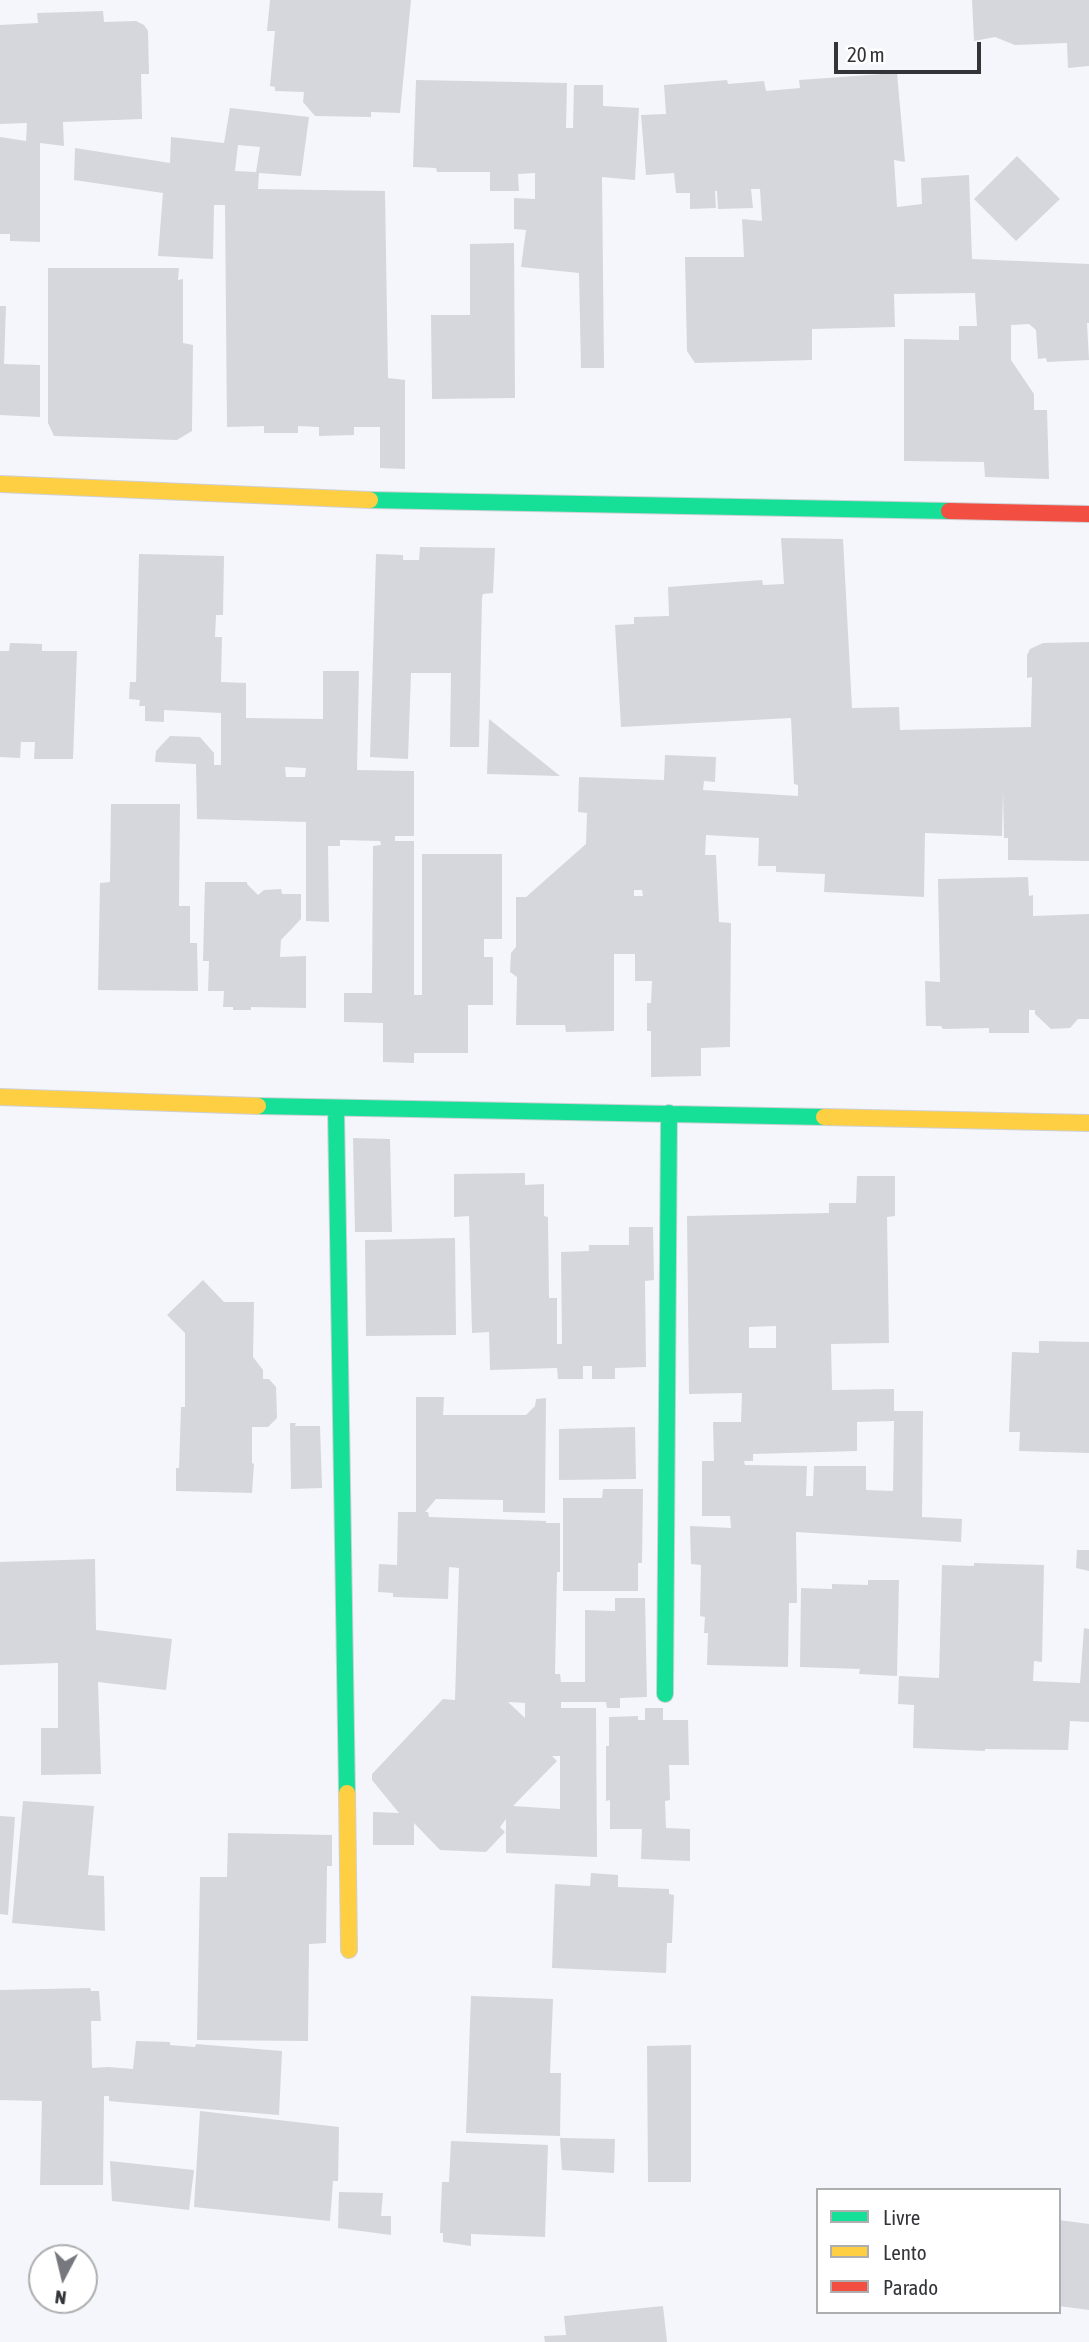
<!DOCTYPE html>
<style>
body{margin:0}
#map{position:relative;width:1089px;height:2342px;overflow:hidden;background:#f4f6fc;font-family:"Asap Condensed",sans-serif}
canvas{display:block}
.legend{position:absolute;left:816px;top:2188px;width:245px;height:126px;box-sizing:border-box;background:#fff;border:2px solid #adaeaf;margin:0;padding:9px 12px;list-style:none;font-size:21px;color:#333438}
.legend li{display:flex;align-items:center;gap:14px;height:35px}
.legend b{width:35px;border:2px solid #adaeaf}
.north{position:absolute;left:28px;top:2244px;width:70px;height:70px;box-sizing:border-box;background:#fff;border:2px solid #adaeaf;border-radius:50%;rotate:187deg;font-size:19px;font-weight:700;line-height:28px;text-align:center;color:#333438}
.north::after{content:'';display:block;margin:auto;width:24px;height:32px;background:#77787d;clip-path:polygon(50% 0,100% 100%,50% 72%,0 100%)}
.scale{position:absolute;left:834px;top:42px;width:147px;height:32px;box-sizing:border-box;border:4px solid #333438;border-top:0;padding-left:9px;font-size:21px;line-height:24px;white-space:nowrap;color:#333438;-webkit-text-stroke:5px #fff;paint-order:stroke}
</style>
<div id="map">
<canvas width="1089" height="2342"></canvas>
<ul class="legend">
<li><b style="height:9px;background:#16e098"></b>Livre</li>
<li><b style="height:9px;background:#ffcf43"></b>Lento</li>
<li><b style="height:9px;background:#f24e42"></b>Parado</li>
</ul>
<div class="north">N</div>
<div class="scale">20 m</div>
</div>
<script>
const context = document.querySelector('canvas').getContext('2d');
context.lineJoin = 'round';
function fill(path, color) {
  context.fillStyle = color;
  context.fill(path, 'evenodd');
}
function stroke(path, color, width, dash) {
  context.strokeStyle = color;
  context.lineWidth = width;
  context.lineCap = dash ? 'butt' : 'round';
  context.setLineDash(dash || []);
  context.stroke(path);
}
const building = new Path2D(`
 M270,0H411L400,113L371,112V117L315,116L303,102L304,92L275,91V87L270,86L275,31H267Z
 M972,0H1089V66L1068,68L1067,43L1015,45L995,37L974,41Z
 M103,11L104,22L136,21L144,25L148,31L149,74H141L142,119L63,122L64,146L40,143V242L10,241V234H0V137L26,141L27,123L0,124V25L38,23L37,13Z
 M897,73L905,162L894,160L897,207L922,204L921,178L969,175L972,259L1089,264V323H1087L1089,360L1047,362L1046,358L1038,359L1036,330L1029,324L1011,325V360L1034,394V410H1047L1049,479L985,477L984,462L904,461V339L959,340V326H977L975,293L894,294L895,327L812,329V360L695,363L687,351L685,257H744L742,219L762,221L760,189H751L753,208L718,209L717,191H715L716,208L690,209V193H676L674,173L646,175L641,115L666,114L664,85L727,80L728,84L764,81L766,91L800,88L799,80Z
 M416,80L567,83L566,128H573L574,85H603V106L639,108L635,180L602,177L604,368H581L579,273L521,267L526,230L514,229V198L535,199V173L518,174L519,191H490V172H437L436,168L413,167Z
 M230,108L309,117L301,176L259,173L258,189L385,191L388,378L405,380V469L380,468V427H354V435L319,436V427L298,426V433H264V426L227,427L225,205H214L213,259L158,256L163,193L74,180L75,148L170,163L171,137L224,143ZM238,145L260,147L256,172L235,171Z
 M1017,156L1060,199L1016,241L974,199Z
 M514,243L515,398L432,399L431,315H470V244Z
 M48,268H179L178,280L183,279V343L193,345L192,431L177,440L54,436L48,423Z
 M0,306H6L4,364L40,365V417L0,415Z
 M781,538L843,539L852,708L899,707L900,730L1031,727L1032,677L1027,678V655L1030,649L1043,643L1089,642V861L1008,860V838H1004L1003,791L1002,836L925,833L924,897L824,892L825,874L776,872V866H758L759,838L706,835L705,855H716L719,922L731,923L730,1047L701,1048V1076L651,1077V1031H647V1003H651L652,981H635V954H614V1031L566,1032L565,1025H516L517,977L510,972L511,953L516,947V897H526L586,844L587,813L578,812L579,777L664,780L665,755L716,757L715,782L704,781L703,790L798,796V785L794,784L791,718L621,727L615,625L634,624V617L669,616L668,587L762,580L763,585L784,584ZM634,890H642L643,896H634Z
 M420,547L495,548L493,593L483,594L482,598L479,747H450L451,673H411L408,759L370,757L376,554L403,555V560H419Z
 M139,554L224,556L223,615H216L215,637H222L221,682L246,683V718L323,719V671H359L357,770L414,771V836H395V841H414V995H422V854H502V939H484V957H493V1005H468V1053H414V1063L383,1062V1023L344,1022V993H372L373,846L381,845L380,841L340,840V846H328L329,922L306,921V822L197,819L196,764L155,762L156,751L170,736L200,737L214,753V765H221V713L164,710V722L145,721V706H139L140,700L129,699L130,682H136ZM285,767L306,768L305,777H286Z
 M10,643L42,644V651H77L73,759H34L35,742H21L20,758L0,757V651H9Z
 M489,719L560,776L487,774Z
 M111,804H180L179,906H190V943H197L198,991L98,990L100,883L110,882Z
 M1028,877L1029,896L1033,895V916L1089,914V1019H1078L1070,1028L1051,1029L1035,1014V1010H1029V1033H989V1028L943,1029L941,1026H926L925,981L940,982L938,879Z
 M205,882H247V884L258,895L264,890L281,889L282,894H301V919L281,940L280,957L306,956V1008L251,1007V1010H233V1007H223L224,991H208L209,961H203Z
 M353,1138L390,1139L392,1232H355Z
 M525,1173V1185L544,1184V1216L548,1217L549,1298H557V1344H562L561,1252L589,1251V1245H629V1227H653L654,1280L645,1281L646,1367L615,1368V1379H592V1366H583V1379H558L557,1368L490,1370L489,1332L472,1333L469,1216L454,1217V1174Z
 M857,1176H895V1216L887,1217L889,1343L831,1344L832,1390L894,1389V1411H923L922,1517L962,1519L961,1542L796,1532L797,1603H789L788,1667L707,1665L708,1633H704L705,1617L700,1616L701,1565L691,1564L690,1526L731,1528L730,1516H702V1461H714L713,1422H741L742,1393L689,1394L687,1216L829,1213V1203H856ZM776,1326V1348H749V1327ZM894,1421L893,1491L866,1490V1466H814L813,1496H806L807,1466L745,1465L744,1461H753V1454L857,1451V1422Z
 M455,1238L456,1335L366,1336L365,1240Z
 M203,1280L224,1302H254L253,1357L263,1370V1379H269L276,1387L277,1418L268,1427H252V1463L254,1464L252,1493L176,1491V1468H179L181,1407H185V1333L167,1315Z
 M1039,1341L1089,1342V1453L1019,1451L1020,1432H1009L1012,1352L1039,1353Z
 M416,1397H444L443,1415H526L535,1406L536,1399L546,1398L545,1513L503,1512V1500L436,1499L425,1512H428L429,1517L546,1521V1523H560V1572H557L555,1674H560L561,1682H585V1610L615,1611V1598H645L647,1697L620,1698V1708H607L606,1702H561V1708H596L597,1857L506,1853V1819L500,1827L505,1832L486,1852L440,1850L414,1823V1845H373V1812L399,1813L372,1780V1774L443,1699L455,1700L459,1568L449,1567L448,1599L393,1597V1593L378,1592L379,1564L397,1565L398,1512H416ZM508,1702L525,1703V1718ZM552,1756H560V1809L513,1806L557,1761Z
 M290,1423H296L295,1426H320L322,1488L291,1489Z
 M635,1427L636,1479L559,1480V1429Z
 M603,1489H643L642,1563H638V1591H563V1498H602Z
 M1077,1550H1089V1571L1076,1568Z
 M95,1559L96,1630L172,1639L166,1690L98,1682L101,1774L41,1775V1728H58V1663L0,1665V1562Z
 M974,1563L1044,1565L1042,1662L1034,1661L1033,1681L1080,1683L1084,1628L1089,1629V1722L1070,1721L1068,1750L985,1749V1751L913,1748L914,1705L898,1704L899,1676L939,1678L942,1565L974,1566Z
 M868,1580H899L897,1676L859,1674L860,1669L800,1667L801,1588L832,1589V1584L868,1585Z
 M645,1708H663V1720H688L689,1765H669L670,1800L665,1801L666,1828L690,1829V1861L641,1859L642,1829H610V1800L606,1801V1746H609V1717L638,1716V1720H645Z
 M23,1801L94,1806L88,1875L104,1876L105,1931L12,1923Z
 M0,1816L15,1817L8,1915L0,1914Z
 M228,1833L332,1835V1866H327L326,1943L309,1944L308,2041L197,2040L200,1877H227Z
 M591,1873L618,1875V1887L669,1889V1894L674,1895L672,1943H667L666,1973L552,1968L555,1884L590,1886Z
 M90,1988L91,1991H99L101,2021H91L92,2068L108,2067L133,2069L136,2041L170,2042V2045L195,2047L196,2044L282,2051L279,2115L119,2102L109,2101V2096H104L103,2185H40L42,2101L0,2100V1990Z
 M471,1996L553,1999L550,2073H561L560,2136L466,2133Z
 M691,2045V2182H648L647,2046Z
 M200,2111L339,2127L338,2181H333L330,2221L194,2207Z
 M560,2138L615,2139L614,2173L562,2170Z
 M451,2141L548,2145L545,2237L471,2234V2246L443,2242V2233H440L442,2182H449Z
 M110,2161L194,2170L189,2210L112,2201Z
 M339,2192L383,2193L381,2216H391V2235L338,2228Z
 M1059,2220L1089,2224V2310L1059,2306Z
 M663,2306L667,2342H545L544,2336L566,2335L564,2316Z`);
const fast = new Path2D(`
 M370,500L949,511
 M258,1106L824,1117
 M336,1109L347,1793
 M665,1694L669,1113`);
const slow = new Path2D(`
 M0,484L370,500
 M0,1097L258,1106
 M824,1117L1089,1123
 M347,1793L349,1950`);
const jam = new Path2D(`
 M949,511L1089,514`);
fill(building, '#d6d7dc');
stroke(fast, '#ced0d4', 18);
stroke(slow, '#ced0d4', 18);
stroke(jam, '#ced0d4', 18);
stroke(fast, '#16e098', 16);
stroke(slow, '#ffcf43', 16);
stroke(jam, '#f24e42', 16);
</script>
